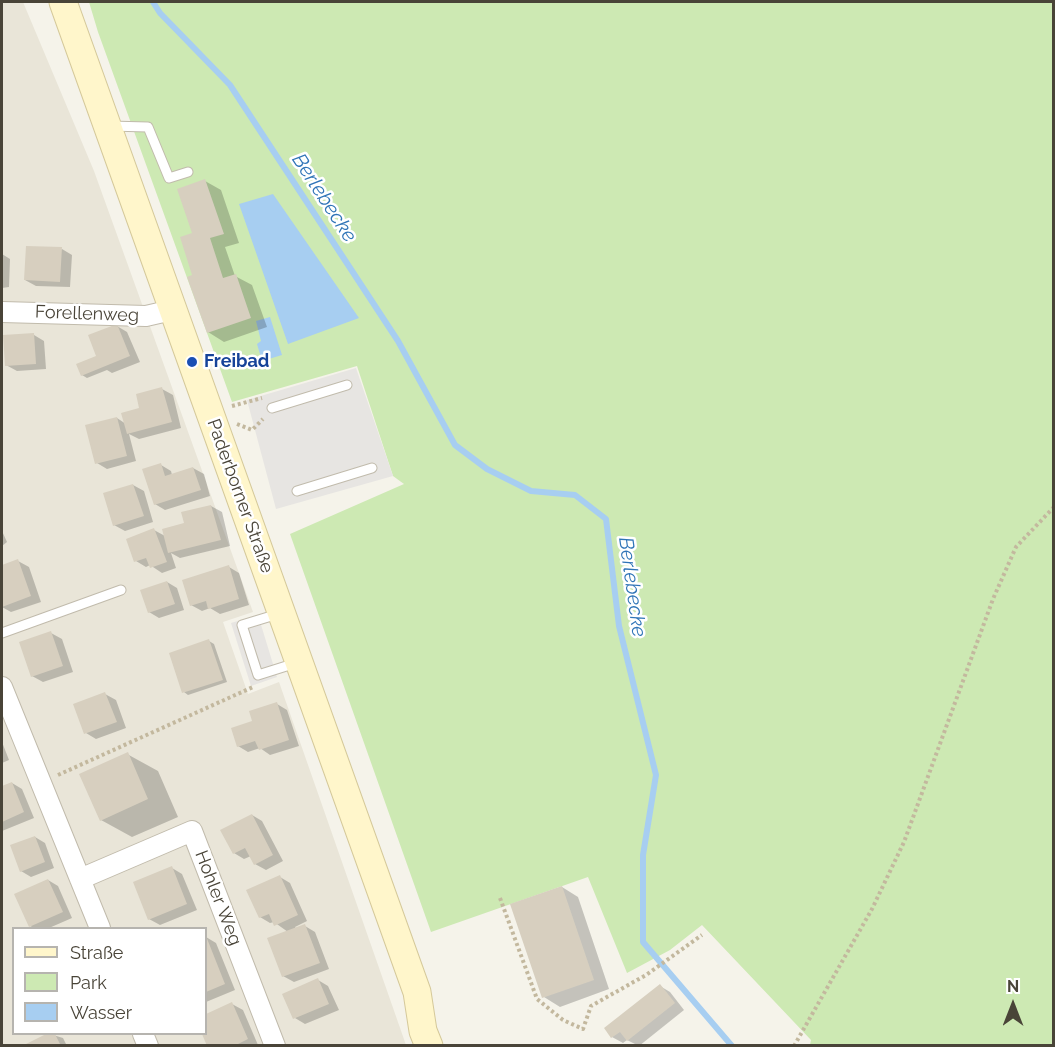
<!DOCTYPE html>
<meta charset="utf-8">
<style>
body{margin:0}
#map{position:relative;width:1055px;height:1047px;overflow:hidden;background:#f5f3ea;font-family:Raleway,sans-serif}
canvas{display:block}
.frame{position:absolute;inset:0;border:3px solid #494438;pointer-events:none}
.legend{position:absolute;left:12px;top:927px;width:195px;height:108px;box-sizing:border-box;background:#fff;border:2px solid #b6b4af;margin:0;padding:8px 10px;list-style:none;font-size:18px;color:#494438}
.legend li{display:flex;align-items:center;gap:12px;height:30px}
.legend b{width:30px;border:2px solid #b6b4af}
.north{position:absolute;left:983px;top:975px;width:60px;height:60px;-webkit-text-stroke:4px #fff;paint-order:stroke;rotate:0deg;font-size:16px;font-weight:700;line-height:24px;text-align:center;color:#494438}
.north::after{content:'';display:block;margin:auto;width:21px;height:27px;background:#494438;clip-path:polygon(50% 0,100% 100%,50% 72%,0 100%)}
</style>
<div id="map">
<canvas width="1055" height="1047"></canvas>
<div class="frame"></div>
<ul class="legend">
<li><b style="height:8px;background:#fff6cb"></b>Straße</li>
<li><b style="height:16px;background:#cde9b3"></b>Park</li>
<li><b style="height:16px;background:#a7cef1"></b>Wasser</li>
</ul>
<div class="north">N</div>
</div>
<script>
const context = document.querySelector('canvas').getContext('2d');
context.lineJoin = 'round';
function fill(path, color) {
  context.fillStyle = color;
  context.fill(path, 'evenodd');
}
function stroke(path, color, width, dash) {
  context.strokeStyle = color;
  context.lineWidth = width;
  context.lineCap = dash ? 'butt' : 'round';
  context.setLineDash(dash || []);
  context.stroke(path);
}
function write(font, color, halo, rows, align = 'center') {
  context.font = font + ' Raleway,sans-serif';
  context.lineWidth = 5;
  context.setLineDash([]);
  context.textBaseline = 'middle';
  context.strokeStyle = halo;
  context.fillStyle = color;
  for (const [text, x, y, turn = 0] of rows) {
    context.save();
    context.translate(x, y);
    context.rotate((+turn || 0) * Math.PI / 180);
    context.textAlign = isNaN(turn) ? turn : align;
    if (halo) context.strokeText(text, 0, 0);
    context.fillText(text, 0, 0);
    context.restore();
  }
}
const residential = new Path2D(`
 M2,2H23L94,171L253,612L223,622L248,694L279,682L406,1045L2,1046ZM14,928H206V1034H14Z`);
const green = new Path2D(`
 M89,2H1053V1045H810L811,1040L702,925L670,950L627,973L588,877L431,932L290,534L404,484L393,476L357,366L232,402L98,32Z`);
const parking = new Path2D(`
 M356,368L393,476L276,509L247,400Z
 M258,615L277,677L251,686L231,623Z`);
const water = new Path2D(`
 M273,194L359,318L288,344L239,204Z
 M270,317L282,355L262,361L257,344L261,341L256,321Z`);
const shadow = new Path2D(`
 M205,181L221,190L239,243L225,247L235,276L252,285L267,327L224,342L208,332L194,276Z
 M62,249L72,255L70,287L36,286L25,280Z
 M2,254L10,259L9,287L2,288Z
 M117,326L127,332L140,362L112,373L107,370L87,378L82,375L98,357Z
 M34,335L44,341L46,369L17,371L6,365Z
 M162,389L173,395L181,428L139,439L129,434L136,461L107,469L97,463L117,418L126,424Z
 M161,465L171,471L172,475L193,468L204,474L210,496L165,510L155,504Z
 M133,485L144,491L153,522L125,531L114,525Z
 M211,506L222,512L230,546L180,558L171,553L176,568L162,573L150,565L146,567L136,561L154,530L165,536Z
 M2,531L7,542L2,546Z
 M18,561L29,567L41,602L11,612L2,607V566Z
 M229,567L239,573L249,605L220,614L210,608L202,611L191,605Z
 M167,582L177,588L184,610L159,618L149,612Z
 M51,633L62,639L73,672L43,682L32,676Z
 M209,641L214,644L227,682L188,695L184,692Z
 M105,694L116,700L126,728L96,739L86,733Z
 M277,704L287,710L299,746L270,755L260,748L248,752L238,746L254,722Z
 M2,742L9,760L2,763Z
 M127,754L158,771L178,817L132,837L101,820Z
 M12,783L22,789L34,818L2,831V788Z
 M252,815L262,821L283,861L266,870L255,864L251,856L244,859L234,853Z
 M35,837L45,843L54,868L31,877L21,871Z
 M172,868L182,874L197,910L160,925L149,919Z
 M280,877L290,883L307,921L295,927L296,929L305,926L315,932L329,969L294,982L283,976L288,932L274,922L270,923L260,917Z
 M48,880L58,886L72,918L49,928H34L30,926Z
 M562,887L578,897L609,989L560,1007L544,997Z
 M206,937L216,943L235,990L206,1002Z
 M318,980L328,986L339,1010L305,1024L295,1018Z
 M660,986L670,992L684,1010L639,1046L627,1040L623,1043L612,1037L606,1028Z
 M232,1004L243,1010L258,1045L209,1046L203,1034H206V1016Z
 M50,1034L63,1038L67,1046H25Z`);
const stream = new Path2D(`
 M153,2L160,13L230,85L398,341L455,445L487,469L531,491L575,495L606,519L619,626L656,775L643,855V942L732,1046`);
const building = new Path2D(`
 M205,179L224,234L210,238L223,278L236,274L251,318L207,333L187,277L192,275L180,237L192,233L177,189Z
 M26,246L62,247L60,282L24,280Z
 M117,324L130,356L81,376L76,364L96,356L88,335Z
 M34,333L36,364L5,366L3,335Z
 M162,387L172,422L127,434L121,413L139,408L136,394Z
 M117,417L127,456L95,464L85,425Z
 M161,463L165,476L193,467L201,490L154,505L142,469Z
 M133,484L144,516L113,526L103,493Z
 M211,505L221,540L168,553L162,529L184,523L181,512Z
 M154,528L167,562L150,568L146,558L134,562L126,539Z
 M18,559L31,596L2,607V565Z
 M229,565L239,599L208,609L206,601L190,606L182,580Z
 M167,581L175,604L148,613L140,590Z
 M51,631L63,666L31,677L19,642Z
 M209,639L223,680L182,693L169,653Z
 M105,692L117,722L84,734L73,704Z
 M277,702L289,740L259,750L255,741L237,747L231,728L252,721L249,711Z
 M128,752L148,799L100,821L79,774Z
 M12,782L24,812L2,822V786Z
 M252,814L273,855L254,865L245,848L233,854L220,830Z
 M35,836L45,862L20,872L10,845Z
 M172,866L187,904L148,920L133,882Z
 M280,875L298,915L274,926L269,914L259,918L246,890Z
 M48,879L63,912L29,927L14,894Z
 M562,886L594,980L542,998L510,904Z
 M305,924L320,963L282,977L267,938Z
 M206,936L225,984L206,992Z
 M318,978L329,1004L293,1019L282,994Z
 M660,984L675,1003L627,1041L620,1032L611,1038L604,1028Z
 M232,1002L248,1039L234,1046H207L202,1034H206V1014Z
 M46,1034H55L61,1046H22Z`);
const path = new Path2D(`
 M232,406L262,398
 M237,424L252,430L263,419
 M58,775L253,687
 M500,898L537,999L563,1020L583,1029L591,1006L646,975L702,935
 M794,1046L872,909L904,842L993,599L1016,547L1054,507`);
const lane = new Path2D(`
 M109,126L148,127L169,178L188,172
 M272,408L347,385
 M297,491L372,468
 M278,614L242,625L258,675L296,663
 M2,633L121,590`);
const street = new Path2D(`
 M2,312L146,316L172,310
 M2,687L100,928
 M80,879L192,831L275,1046
 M143,1034L148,1046`);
const secondary = new Path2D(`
 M63,2L417,992L423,1031L429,1046`);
const markers = [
 [192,362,6,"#1a4fb4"]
];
const streetNames = [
 ["Forellenweg",87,314,2],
 ["Paderborner Straße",240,496,70],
 ["Hohler Weg",218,898,69]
];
const transitNames = [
 ["Freibad",204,362]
];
const waterNames = [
 ["Berlebecke",324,198,57],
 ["Berlebecke",632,587,82]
];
fill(residential, '#e9e5d8');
fill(green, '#cde9b3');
fill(parking, '#e7e5e2');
fill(water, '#a7cef1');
fill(shadow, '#0003');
stroke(stream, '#a7cef1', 6);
fill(building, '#d7cfbf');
stroke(lane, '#c1bbac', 11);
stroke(street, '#c1bbac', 22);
stroke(secondary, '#d5c99a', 29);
stroke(path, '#c3b89e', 4, [3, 3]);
stroke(lane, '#fff', 9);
stroke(street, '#fff', 20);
stroke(secondary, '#fff6cb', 27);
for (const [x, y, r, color] of markers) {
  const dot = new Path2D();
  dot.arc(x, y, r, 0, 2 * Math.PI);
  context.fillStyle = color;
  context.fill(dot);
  stroke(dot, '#fff', 2);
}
write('18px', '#494438', '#fff', streetNames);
write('bold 18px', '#164399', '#fff', transitNames, 'left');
write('italic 20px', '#2f74b7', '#fff', waterNames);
</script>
